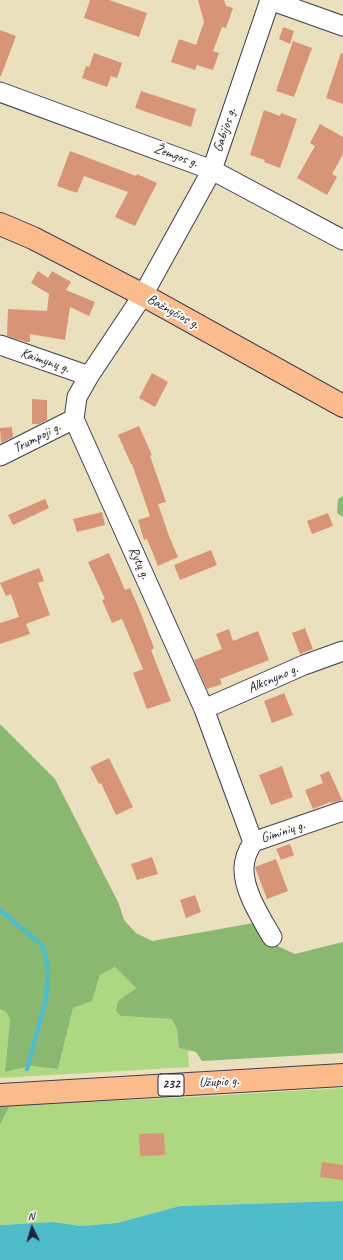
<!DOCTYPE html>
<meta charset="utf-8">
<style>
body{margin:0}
#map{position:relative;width:343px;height:1260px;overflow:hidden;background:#eae0be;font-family:Caveat,sans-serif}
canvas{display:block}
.north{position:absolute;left:12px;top:1208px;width:40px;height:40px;-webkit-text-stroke:3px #fdfcf7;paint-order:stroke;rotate:355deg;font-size:11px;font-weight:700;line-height:16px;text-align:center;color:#22223b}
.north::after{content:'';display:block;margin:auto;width:14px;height:18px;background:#22223b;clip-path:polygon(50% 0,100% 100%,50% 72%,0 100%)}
</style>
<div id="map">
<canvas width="343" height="1260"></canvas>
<div class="north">N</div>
</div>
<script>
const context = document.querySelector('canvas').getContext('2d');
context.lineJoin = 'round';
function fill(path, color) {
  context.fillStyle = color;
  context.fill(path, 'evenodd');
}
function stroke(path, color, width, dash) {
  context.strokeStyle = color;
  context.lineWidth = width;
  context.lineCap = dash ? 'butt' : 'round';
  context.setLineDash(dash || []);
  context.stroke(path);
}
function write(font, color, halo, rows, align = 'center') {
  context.font = font + ' Caveat,sans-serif';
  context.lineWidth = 4;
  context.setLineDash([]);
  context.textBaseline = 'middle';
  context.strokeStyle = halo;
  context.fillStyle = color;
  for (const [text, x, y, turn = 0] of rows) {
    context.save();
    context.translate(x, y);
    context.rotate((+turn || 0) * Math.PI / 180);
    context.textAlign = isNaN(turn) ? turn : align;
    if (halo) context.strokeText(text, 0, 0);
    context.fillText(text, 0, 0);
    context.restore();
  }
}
const green = new Path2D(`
 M115,967L136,988L118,1001L122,1016L172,1019L177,1030L179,1048L188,1050L189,1067L0,1078V1009L6,1012L10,1019L5,1072L31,1066L58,1069L73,1008L92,1001L100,975Z
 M343,1088V1201L180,1206L117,1223L81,1226L53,1222L0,1225V1125L10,1105L194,1097Z`);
const forest = new Path2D(`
 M343,496V517L337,513L338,499Z
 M0,724L55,779L119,904L124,920L136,933L152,941L254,923L269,942L295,954L343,942V1053L202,1061L196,1052L179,1048L177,1030L172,1019L121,1016L116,1011L118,1001L136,988L115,967L100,975L92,1001L73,1008L58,1069L31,1066L5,1072L10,1019L6,1012L0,1009Z
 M0,1105H10L0,1125Z`);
const water = new Path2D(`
 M343,1201V1260H0V1225L53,1222L81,1226L117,1223L180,1206Z`);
const stream = new Path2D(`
 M0,910L43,946L48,969L46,999L27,1069`);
const building = new Path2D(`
 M90,0H109L147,13L139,37L84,18Z
 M198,0H224L226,6L233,8L226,28L222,27L213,51L219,53L213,70L197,65L195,70L171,62L179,39L196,45L204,22Z
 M283,27L294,31L290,44L279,39Z
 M0,30L16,36L1,76H0Z
 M293,41L312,48L294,97L276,91Z
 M94,53L122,63L117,78L111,76L107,87L82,78L86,66L89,67Z
 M341,53H343V104L326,98Z
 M141,91L196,109L191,127L135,108Z
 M264,110L280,116L281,113L297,119L280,168L264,162L265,160L250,155Z
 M320,124L343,137V154L332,174L337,177L327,195L297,178L315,146L310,143Z
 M70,151L136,176L137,174L157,183L135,226L115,217L128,192L84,176L77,193L57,186Z
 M38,271L48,278L52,271L71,282L66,290L95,302L89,316L70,307L65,340L30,334V342H26L7,336L8,309L47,311L49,294L31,283Z
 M152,373L168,382L155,407L139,398Z
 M32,399L47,400V420L39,424H32Z
 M139,426L152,455L150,456L166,502L158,504L169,536L178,557L158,566L147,539L144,540L138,520L150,516L132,464H131L118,435Z
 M12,427L13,437L1,443L0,428Z
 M45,499L49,508L13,525L8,515Z
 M102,512L105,525L77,532L73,519Z
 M328,513L333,526L312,534L307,521Z
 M211,550L217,565L180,580L174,565Z
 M109,553L125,590L130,588L140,611L154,648L151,650L171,701L147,709L133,673L143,669L122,619L112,623L102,600L105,599L88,562Z
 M39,568L44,581L38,583L50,615L26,624L30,634L0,644V623L19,617L11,594L6,596L0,583Z
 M305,628L313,649L300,654L292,633Z
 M229,629L233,641L258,631L269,660L220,679L222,684L207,689L194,660L222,649L216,634Z
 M284,693L293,715L272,723L264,701Z
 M109,758L133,807L116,815L101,783L99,784L90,767Z
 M282,766L293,797L271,805L259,775Z
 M329,771L342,800L331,803L330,802L313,809L305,790L323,783L320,775Z
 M290,844L294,855L281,860L276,849Z
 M152,857L158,874L137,880L131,864Z
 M276,859L288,891L267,899L255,867Z
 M195,895L201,912L186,918L180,900Z
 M164,1133L165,1155L140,1156L139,1134Z
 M322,1162L343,1165V1180L320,1177Z`);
const minor = new Path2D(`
 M270,0L343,26
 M0,92L212,170L343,240
 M0,345L89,376
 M0,456L74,419
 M204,709L304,665L343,651
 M253,842L204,709L74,419L77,397L89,376L143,295L212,170L270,0
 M272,937C261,918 243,890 244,868C244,858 248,850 253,842L343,811`);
const major = new Path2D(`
 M0,224L33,238L143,295L343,406
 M0,1095L343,1075`);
const shields = [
 [171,1085,26]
];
const shieldNames = [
 ["232",171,1085]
];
const streetNames = [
 ["Gabijos g.",225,130,-71],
 ["Žemgos g.",176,156,20],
 ["Bažnyčios g.",173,312,29],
 ["Kaimynų g.",45,361,19],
 ["Trumpoji g.",37,438,-27],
 ["Rytų g.",139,563,66],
 ["Alksnyno g.",273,679,-23],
 ["Giminių g.",283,832,-18],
 ["Užupio g.",219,1082,-3]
];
fill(green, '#aed782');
fill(forest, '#8ab870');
fill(water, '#4fbcca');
stroke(stream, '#4fbcca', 4.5);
fill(building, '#d79476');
stroke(minor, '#403e4f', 21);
stroke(major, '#403e4f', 24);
stroke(minor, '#fff', 19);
stroke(major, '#fbbb8d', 22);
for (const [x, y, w] of shields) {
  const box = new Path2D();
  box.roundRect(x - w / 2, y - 11, w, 22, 3);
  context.fillStyle = '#fdfcf7';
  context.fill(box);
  stroke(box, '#22223b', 1);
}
write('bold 13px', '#22223b', null, shieldNames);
write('14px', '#22223b', '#fdfcf7', streetNames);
</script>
